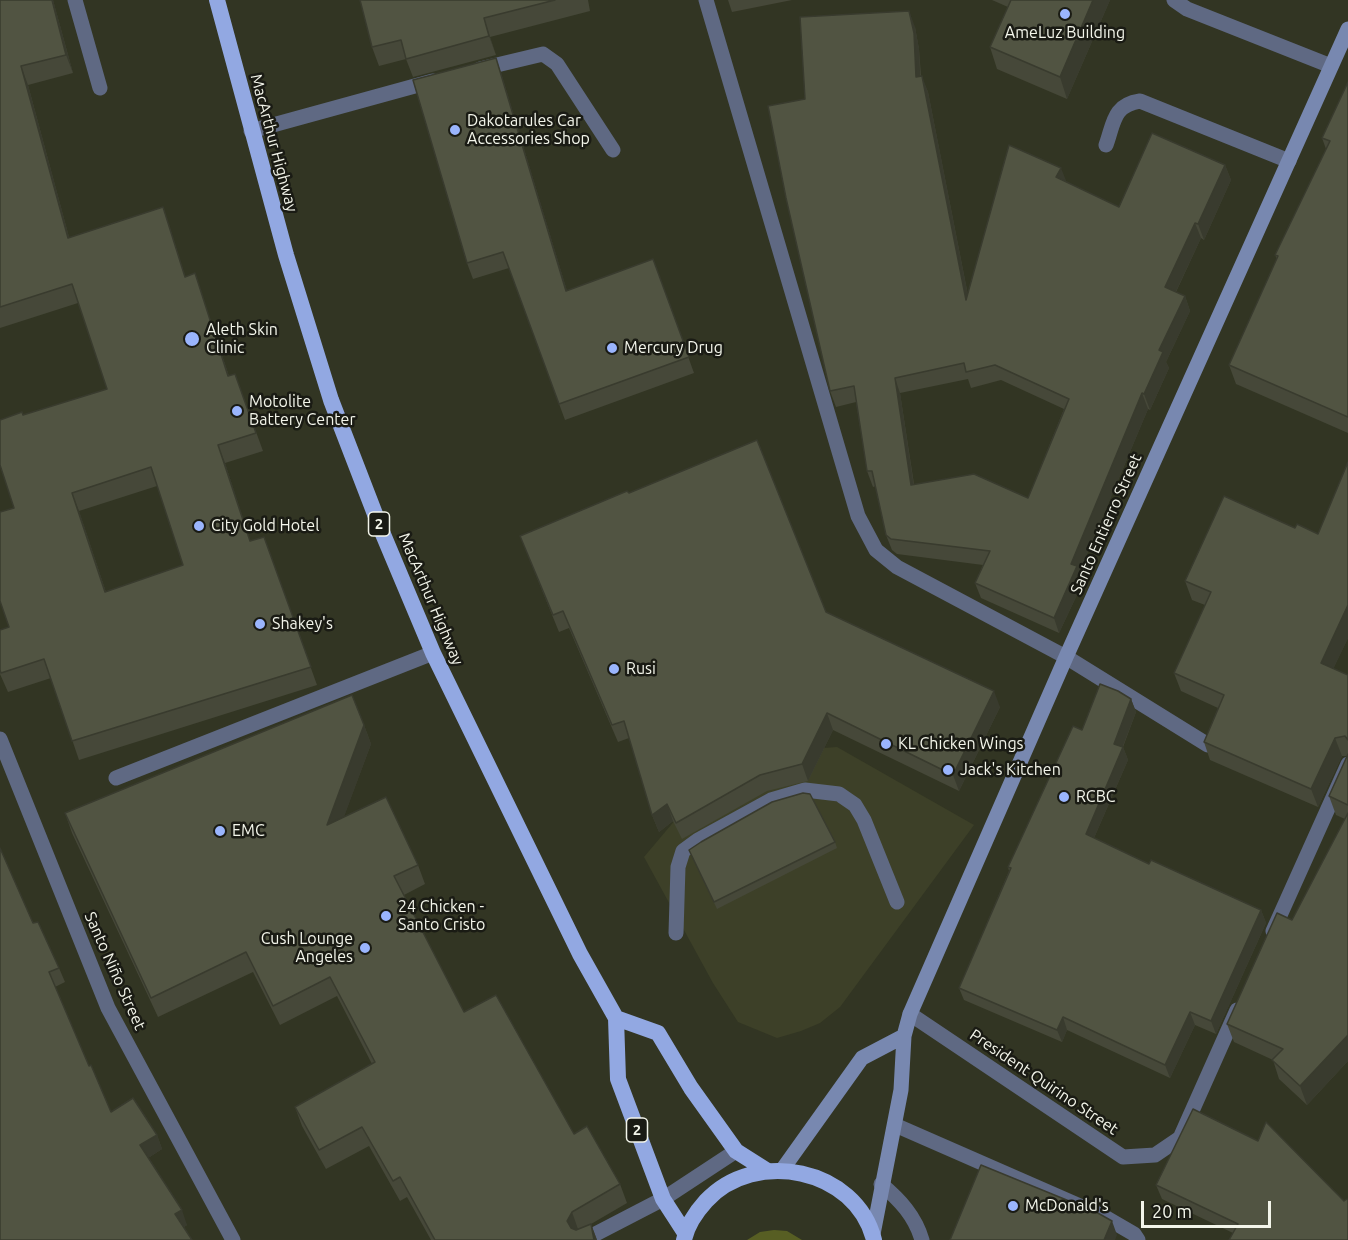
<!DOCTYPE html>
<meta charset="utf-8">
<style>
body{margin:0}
#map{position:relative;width:1348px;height:1240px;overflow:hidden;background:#323523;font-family:Ubuntu,sans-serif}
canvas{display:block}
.scale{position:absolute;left:1141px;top:1201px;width:130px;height:27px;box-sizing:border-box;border:3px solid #f3f5ea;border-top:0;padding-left:8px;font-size:18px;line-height:21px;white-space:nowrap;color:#f3f5ea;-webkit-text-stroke:4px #1a1b14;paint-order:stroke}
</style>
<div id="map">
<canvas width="1348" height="1240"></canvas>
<div class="scale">20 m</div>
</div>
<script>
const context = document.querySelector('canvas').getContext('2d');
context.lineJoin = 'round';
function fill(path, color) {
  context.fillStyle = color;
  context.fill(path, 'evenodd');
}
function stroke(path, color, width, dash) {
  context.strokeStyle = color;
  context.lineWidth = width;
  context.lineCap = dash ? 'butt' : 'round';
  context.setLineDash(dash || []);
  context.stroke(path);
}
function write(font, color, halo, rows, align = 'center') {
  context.font = font + ' Ubuntu,sans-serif';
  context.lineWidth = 5;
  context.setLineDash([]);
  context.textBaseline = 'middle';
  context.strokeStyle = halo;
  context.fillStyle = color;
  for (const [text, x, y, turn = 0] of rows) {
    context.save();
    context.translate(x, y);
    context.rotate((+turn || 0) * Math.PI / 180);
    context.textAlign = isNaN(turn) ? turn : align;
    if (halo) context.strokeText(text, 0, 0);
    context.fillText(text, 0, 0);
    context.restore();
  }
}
const built = new Path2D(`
 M837,747L974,825L840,1007L820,1023L801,1031L777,1038L738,1022L713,983L644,857L687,806L743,754Z`);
const green = new Path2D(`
 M774,1230L787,1231L802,1240H747L760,1232Z`);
const service = new Path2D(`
 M75,0L100,88
 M1174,0L1187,9L1331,66
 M480,69L543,54L557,64L613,150
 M251,131L433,81
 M1106,145C1114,123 1113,105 1140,101L1289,161
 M1066,657L1208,745
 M116,778L433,653
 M676,933L678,867L683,851L698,840L771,800L805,790L839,794L855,805L864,820L897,902
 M895,1125L1103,1216L1134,1234L1138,1240
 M881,1184C900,1200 915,1216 922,1240
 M584,1240L663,1199L736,1151`);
const minor = new Path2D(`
 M706,0L858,516L876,550L897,567L1066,657
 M0,739L108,1008L233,1240
 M1273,931L1348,764
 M910,1014L1123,1157L1155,1155L1180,1138L1237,1010`);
const secondary = new Path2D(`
 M782,1170L862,1058L904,1036
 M873,1234L901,1090L904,1036L910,1014L1066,657L1348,29`);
const trunk = new Path2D(`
 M217,0L286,255L331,400L380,527L433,653L580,954L616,1018L618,1079L663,1199L685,1233
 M616,1018L658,1033L691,1088L736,1151L766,1170
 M684,1240C687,1225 696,1212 706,1201C755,1148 856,1168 874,1240`);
const wall = new Path2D(`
 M0,0H53L73,73L28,85L69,237L169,225L185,276L201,292L229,376L235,374L263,451L225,463L250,541L264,537L317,685L79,760L51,678L8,692L0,674V630L9,627L14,508L23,415L107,389L78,303L0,328ZM157,486L183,565L106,592L79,511Z
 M360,0H588L590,11L490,37L496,55L413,77L406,59L379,66L372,47Z
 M728,0H792L732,12Z
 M992,0H1110L1067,99L997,69L990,47L1008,7Z
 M915,27L919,49L921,76L928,92L968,295L1067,182L1119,207L1225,165L1231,180L1204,240L1201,238L1176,292L1185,296L1190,311L1166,362L1169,368L1150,410L1148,409L1079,573L1083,582L1059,633L981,598L975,583L983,565L897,554L892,550L886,535L876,486L873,487L867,471L856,402L836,407L830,391L805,99ZM968,379L971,388L1001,380L1064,409L1028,498L914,484L900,393Z
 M501,73L567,291L653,259L694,373L565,420L509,268L473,279L467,263Z
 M1348,82V433L1236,384L1229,365L1277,259L1275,255L1326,149L1322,138Z
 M1348,462V638L1333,669L1348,675V1061L1307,1105L1279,1079L1273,1060L1234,1042L1227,1024L1292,920L1345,819L1336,815L1329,796L1347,756H1342L1318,807L1210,760L1204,742L1218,708L1181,691L1174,673L1205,605L1192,600L1185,581L1295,528L1318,534Z
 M629,493L826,612L1000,707L959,791L833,730L808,781L767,791L682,839L673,821L659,832L652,815L629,738L618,742L569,628L559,632L520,536Z
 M1131,699L1136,712L1123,747L1128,760L1094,838L1149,864L1261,910L1266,923L1216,1034L1195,1025L1170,1078L1067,1030L1062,1042L964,1000L959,988L1009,871L1008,867L1082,730Z
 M364,725L371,744L344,816L418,865L425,884L404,895L464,1012L620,1184L627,1203L591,1224L597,1240H431L407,1197L400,1201L369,1146L326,1169L302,1126L295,1107L372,1064L337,996L280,1025L253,972L158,1017L72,833L65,813Z
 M835,842L837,848L717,909L689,850Z
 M33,923L59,968L65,982L55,987L89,1066L111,1112L157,1135L162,1149L148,1158L187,1225L184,1227L0,1240Z
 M1156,1185L1344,1201L1233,1233L1162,1199Z`);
const shadedWall = new Path2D(`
 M52,0H53L73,73L66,55Z
 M1093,0H1110L1067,99L1060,77Z
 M909,11L915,27L919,49L921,93L916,77Z
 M484,18L490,37L496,55L489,36Z
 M496,58L501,73L572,307L566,291Z
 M21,66L28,85L74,256L68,238Z
 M922,76L928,92L972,316L966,300Z
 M1225,165L1231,180L1204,240L1198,224Z
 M1061,168L1067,183L1056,177Z
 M163,207L169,225L191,295L185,277Z
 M1195,223L1201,238L1171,302L1165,287Z
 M195,273L201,292L235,395L228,376Z
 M1185,296L1190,311L1166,362L1169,368L1150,410L1144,394L1159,350Z
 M895,378L900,393L916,500L911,485Z
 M1142,393L1148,409L1079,573L1083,582L1059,633L1054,618L1071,564Z
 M218,445L225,463L257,560L250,541Z
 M72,493L79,511L112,611L105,592Z
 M1348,605V638L1327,682L1321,663Z
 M994,691L1000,707L959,791L953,775Z
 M1131,699L1136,712L1119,756L1114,744Z
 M827,713L833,730L808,781L802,764Z
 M364,725L371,744L334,844L327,825Z
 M1335,738L1342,756L1318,807L1311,789Z
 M1123,747L1128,760L1090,847L1086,834Z
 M667,804L673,821L659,832L652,815Z
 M1261,910L1266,923L1216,1034L1211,1021Z
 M1190,1012L1195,1025L1170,1078L1165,1065Z
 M1063,1017L1067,1030L1062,1042L1057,1030Z
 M1348,1035V1061L1307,1105L1300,1086Z
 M157,1135L162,1149L145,1160L140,1145Z
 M182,1210L187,1225L181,1229L175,1214Z
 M572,1212L579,1232L574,1240L567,1221Z
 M1112,1221L1117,1235L1115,1240H1104Z
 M591,1224L597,1240H594Z`);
const building = new Path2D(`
 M0,0H52L66,55L21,66L68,238L163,207L185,277L195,273L228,376L235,374L256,433L218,445L250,541L264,537L311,667L72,741L44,659L1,673L0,670V630L9,627L0,601V512L14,508L0,465V420L22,412L23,415L107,389L72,284L0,307ZM151,467L183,565L105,592L72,493Z
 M360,0H555L484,18L489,36L406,59L401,40L372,47Z
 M1011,0H1093L1060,77L990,47Z
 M909,11L914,33L916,77L922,76L966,300L1009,145L1061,168L1056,177L1119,207L1152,133L1225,165L1198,224L1195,223L1165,287L1185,296L1159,350L1163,352L1144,394L1142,393L1071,564L1077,566L1054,618L975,583L990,551L891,539L886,535L872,471H867L854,386L830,391L786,198L768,106L805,99L800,17ZM964,363L966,372L995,365L1069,399L1028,498L974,474L911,485L895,378Z
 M496,58L566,291L653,259L689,357L559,404L503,252L467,263L413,80Z
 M1348,82V417L1229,365L1278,256L1275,255L1330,141L1322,138Z
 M757,440L826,612L994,691L953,775L827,713L802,764L760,775L676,823L667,804L652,815L624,721L612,725L563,611L553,615L520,536L627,491L629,493Z
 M1348,462V605L1321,663L1348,675V740L1345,736L1335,738L1311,789L1204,742L1224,695L1174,673L1211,592L1185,581L1224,496L1295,528L1297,524L1318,534Z
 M1100,684L1118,691L1131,699L1114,744L1123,747L1086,834L1149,864L1151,860L1261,910L1211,1021L1190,1012L1165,1065L1063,1017L1057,1030L959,988L1011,868L1008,867L1073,726L1082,730Z
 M352,695L364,725L327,825L386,797L418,865L394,876L464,1012L496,995L574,1134L587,1126L620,1184L572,1212L567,1221L571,1228L576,1230L591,1224L594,1240H435L400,1177L393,1181L362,1127L319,1150L295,1107L375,1062L330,977L273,1006L246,952L151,998L65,813Z
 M1348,754V805L1329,796Z
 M803,793L810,794L835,842L714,902L689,850L701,842L772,802Z
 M1348,813V1035L1300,1086L1272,1060L1283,1049L1227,1024L1277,913L1292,920Z
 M0,848L33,923L38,922L59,968L49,972L89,1066L91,1065L111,1112L133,1098L157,1135L140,1145L182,1210L175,1214L192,1240H0Z
 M1193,1109L1258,1141L1266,1122L1344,1201L1347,1199L1348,1200V1240H1229L1238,1224L1156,1185Z
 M981,1165L1096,1212L1112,1221L1104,1240H950Z`);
const markers = [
 [1065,14,6,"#9ab5fd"],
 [455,130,6,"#9ab5fd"],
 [192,339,8,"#9ab5fd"],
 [612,348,6,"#9ab5fd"],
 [237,411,6,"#9ab5fd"],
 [199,526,6,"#9ab5fd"],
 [260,624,6,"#9ab5fd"],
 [614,669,6,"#9ab5fd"],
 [886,744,6,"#9ab5fd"],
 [948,770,6,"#9ab5fd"],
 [1064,797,6,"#9ab5fd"],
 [220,831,6,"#9ab5fd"],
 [386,916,6,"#9ab5fd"],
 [365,948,6,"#9ab5fd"],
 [1013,1206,6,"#9ab5fd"]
];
const shields = [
 [379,524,21],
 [637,1130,21]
];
const shieldNames = [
 ["2",379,524],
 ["2",637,1130]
];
const poiNames = [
 ["AmeLuz Building",1065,33,"center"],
 ["Dakotarules Car",467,121],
 ["Accessories Shop",467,139],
 ["Aleth Skin",206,330],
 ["Clinic",206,348],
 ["Mercury Drug",624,348],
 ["Motolite",249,402],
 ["Battery Center",249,420],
 ["City Gold Hotel",211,526],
 ["Shakey's",272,624],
 ["Rusi",626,669],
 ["KL Chicken Wings",898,744],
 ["Jack's Kitchen",960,770],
 ["RCBC",1076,797],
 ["EMC",232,831],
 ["24 Chicken -",398,907],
 ["Santo Cristo",398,925],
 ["Cush Lounge",353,939,"right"],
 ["Angeles",353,957,"right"],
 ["McDonald's",1025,1206]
];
const streetNames = [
 ["MacArthur Highway",274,143,75],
 ["Santo Entierro Street",1106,524,-66],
 ["MacArthur Highway",431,599,67],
 ["Santo Niño Street",115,971,66],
 ["President Quirino Street",1044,1082,34]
];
fill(built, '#3d4028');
fill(green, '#575e23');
stroke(service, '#5f6983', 15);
stroke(minor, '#5f6983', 15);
stroke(secondary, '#7888b0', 15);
stroke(trunk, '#92a8e2', 16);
fill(wall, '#464839');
fill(shadedWall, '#393b2e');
fill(building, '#515442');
stroke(building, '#393b2e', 1.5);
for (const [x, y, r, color] of markers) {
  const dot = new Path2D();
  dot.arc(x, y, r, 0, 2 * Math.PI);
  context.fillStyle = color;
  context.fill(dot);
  stroke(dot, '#1a1b14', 2);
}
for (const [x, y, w] of shields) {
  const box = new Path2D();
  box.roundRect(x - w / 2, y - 12, w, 24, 4.5);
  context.fillStyle = '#1a1b14';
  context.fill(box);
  stroke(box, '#f3f5ea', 1.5);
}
write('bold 15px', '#f3f5ea', null, shieldNames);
write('16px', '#f3f5ea', '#1a1b14', poiNames, 'left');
write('16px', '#f3f5ea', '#1a1b14', streetNames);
</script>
